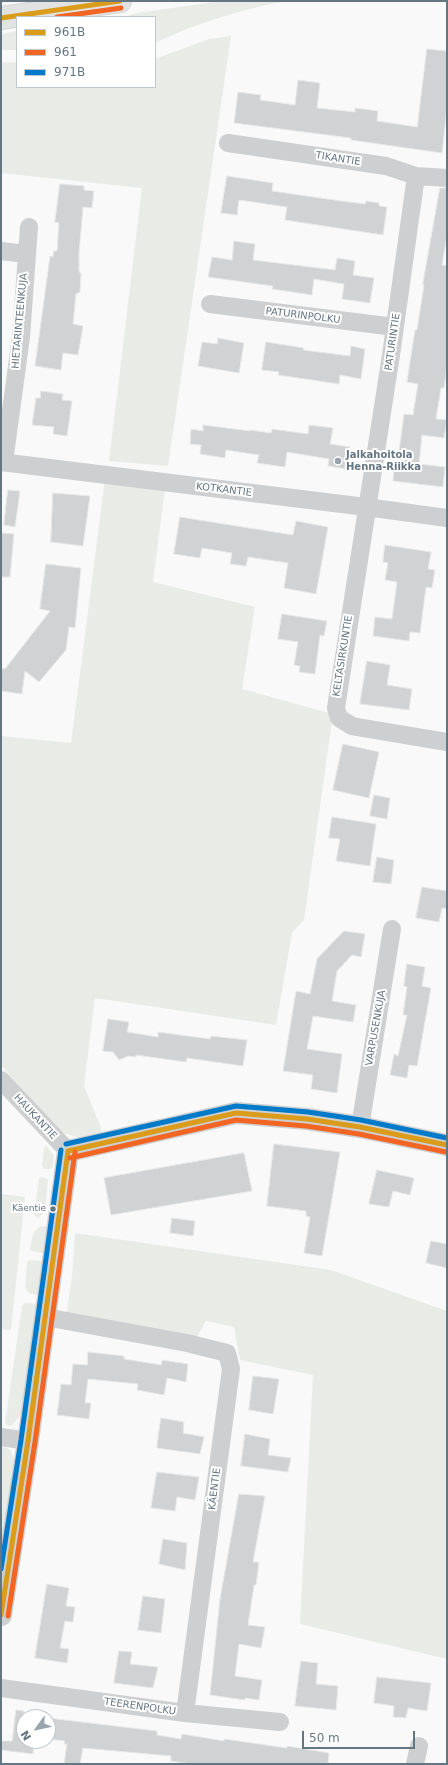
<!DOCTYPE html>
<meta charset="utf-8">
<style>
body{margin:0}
#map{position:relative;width:448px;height:1765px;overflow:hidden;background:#f9f9f9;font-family:"DejaVu Sans",sans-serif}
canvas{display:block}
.frame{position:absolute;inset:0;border:2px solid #657683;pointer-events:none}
.legend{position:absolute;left:16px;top:16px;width:140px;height:72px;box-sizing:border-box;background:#fff;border:1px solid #c1c8cd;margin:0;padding:5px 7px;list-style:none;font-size:12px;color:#657683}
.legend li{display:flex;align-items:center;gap:8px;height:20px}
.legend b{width:20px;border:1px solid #c1c8cd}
.north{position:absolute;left:16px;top:1709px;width:40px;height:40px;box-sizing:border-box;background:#fff;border:1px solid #c1c8cd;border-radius:50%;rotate:237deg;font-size:11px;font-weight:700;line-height:16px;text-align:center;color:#657683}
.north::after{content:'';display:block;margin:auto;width:14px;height:18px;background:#99a4ac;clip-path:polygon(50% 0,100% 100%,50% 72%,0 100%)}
.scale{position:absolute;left:302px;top:1731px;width:113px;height:18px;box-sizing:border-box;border:2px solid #657683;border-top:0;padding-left:5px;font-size:12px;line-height:14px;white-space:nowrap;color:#657683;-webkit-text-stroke:3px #fff;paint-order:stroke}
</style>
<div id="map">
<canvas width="448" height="1765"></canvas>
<div class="frame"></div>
<ul class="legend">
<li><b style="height:5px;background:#da9c1a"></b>961B</li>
<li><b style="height:5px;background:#f26522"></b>961</li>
<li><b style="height:5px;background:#007ac9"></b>971B</li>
</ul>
<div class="north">N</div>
<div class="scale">50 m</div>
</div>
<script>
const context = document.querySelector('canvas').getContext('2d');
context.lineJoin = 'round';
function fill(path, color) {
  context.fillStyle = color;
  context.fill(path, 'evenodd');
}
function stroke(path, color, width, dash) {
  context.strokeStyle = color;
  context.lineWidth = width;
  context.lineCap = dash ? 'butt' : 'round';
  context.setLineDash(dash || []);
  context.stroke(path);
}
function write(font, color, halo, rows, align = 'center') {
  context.font = font + ' "DejaVu Sans",sans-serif';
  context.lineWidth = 4;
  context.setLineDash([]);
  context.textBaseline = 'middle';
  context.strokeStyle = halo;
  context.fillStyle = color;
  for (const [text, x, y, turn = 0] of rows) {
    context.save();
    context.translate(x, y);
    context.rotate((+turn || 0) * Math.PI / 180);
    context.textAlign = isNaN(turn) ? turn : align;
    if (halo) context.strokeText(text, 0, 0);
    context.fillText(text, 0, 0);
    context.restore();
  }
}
const green = new Path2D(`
 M222,1H285C241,10 196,23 155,43V17H129V15L137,13Z
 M17,31V50H1V34Z
 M231,36L168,466L109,461L142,188L1,173V63L17,62V87H155V59L209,39Z
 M105,479L165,488L153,582L255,607L242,689L333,714L304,920L292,933L276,1025L95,998L84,1086L103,1133L81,1138L59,1132L1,1065V736L71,743Z
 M46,1145L54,1156L53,1167L50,1169H44L42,1166L44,1149Z
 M41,1177L46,1178L48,1180L45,1212L38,1218L34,1215L39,1179Z
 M1,1194L25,1197L11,1330L1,1329Z
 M41,1226H46L48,1230L43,1253L32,1251L30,1249C32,1239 32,1231 41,1226Z
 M75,1233L331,1270L447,1311V1659L300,1624L313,1375L240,1360L234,1327L206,1321L195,1340L66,1317L72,1276Z
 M29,1260L42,1261L37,1295L29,1293L25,1288L27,1263Z
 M25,1303L37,1304L23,1408L20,1416L11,1426L7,1425L5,1423L22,1306Z
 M4,1446L11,1451L14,1460L1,1564V1450Z`);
const building = new Path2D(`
 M427,49L447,51V108L442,153L351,140V138L234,123L238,92L261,95L260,100L295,105L298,80L320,83L317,108L355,112V108L378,111L377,121L417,127Z
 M227,176L273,183L272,191L341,201L365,204L366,201L379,203V206L387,207L383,235L285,220L287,207L239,200L237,215L221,213Z
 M60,184L84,186V190L94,191L92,208L83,207L79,253V271L81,274L80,292L76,294L73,324L83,326L78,355L63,353L61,370L35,366L50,256L53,257L54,251H57L59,223L55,222Z
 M440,188H447V235L442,265L447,266V366L444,388H441L436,419L447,420L444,438L422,435L419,464L445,467L443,487L393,481L395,459H398L404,414L413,415L418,384L407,382L415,330H417L424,285L423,284Z
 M234,241L255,244L253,260L335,270L337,258L355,261L353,275L374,278L370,303L342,299L344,284L314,279L312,295L272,289L273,286L208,277L212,257L232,260Z
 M218,338L244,343L239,373L198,366L202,342L217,344Z
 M266,342L304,348L303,350L350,356L351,346L365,349L361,379L340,375L339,384L278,375L279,372L262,370Z
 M41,391L63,394L62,400L72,401L67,436L53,434L54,427L32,425L36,398H40Z
 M203,425L250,431V430L271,433L272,429L308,434L309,425L333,428L330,444L350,447L346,469L328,466L329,459L287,452L285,467L257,463L259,455L226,450L225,458L200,454L201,445L190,444L191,429L203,431Z
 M8,490L20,491L15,527L4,525Z
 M53,493L90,496L83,546L51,542Z
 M180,517L293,535L296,521L328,527L316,594L284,588L288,563L248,557L246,566L230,564L232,553L202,548L200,558L174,554Z
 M2,533L14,534L10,577H1Z
 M385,545L431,552L428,569L435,570L432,588L426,587L420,633L410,632L409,641L373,636L375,617L392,619L397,582L385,580L388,563L383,562Z
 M46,564L81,568L75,628L69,627L66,650L39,682L25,671L22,694L1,691V668L5,669L50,611L40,609Z
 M282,614L327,621L324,636L320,635L315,674L299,672L300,666L294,665L298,642L278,639Z
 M367,661L390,665L387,685L412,689L409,710L360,704Z
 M343,744L379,752L369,798L333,790Z
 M374,795L390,798L387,819L370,816Z
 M332,817L376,824L370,866L336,861L340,839L329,838Z
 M377,857L394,860L391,884L373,882Z
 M422,887L447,891V909L442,908L439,922L416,918Z
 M344,931L365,934L361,957L352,955L337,971L332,1001L356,1005L353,1022L313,1016L307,1049L342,1054L337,1093L311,1089L313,1075L283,1071L296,991L310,994L317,959Z
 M407,964L425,967L422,986L431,988L417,1066L409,1065L407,1078L390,1075L394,1054L398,1056L407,1015H403L407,987L404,986Z
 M108,1019L129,1022L127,1032L158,1037V1032L210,1039L211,1036L247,1040L243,1066L187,1058L186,1062L136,1055V1057L128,1056L119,1060L113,1052L103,1051Z
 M274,1144L340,1152L322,1256L304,1253L310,1217L306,1216V1211L267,1206Z
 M244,1153L252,1191L111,1215L104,1178Z
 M377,1170L414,1178L410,1195L393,1191L389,1207L369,1204Z
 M172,1218L195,1221L193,1236L170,1233Z
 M431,1241L447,1244V1268L426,1263Z
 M88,1352L124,1356V1359L161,1365L162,1360L188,1364L186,1382L167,1378L164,1395L137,1390L138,1384L88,1379L85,1403H91L89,1419L57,1415L61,1384L71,1385L73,1364L87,1365Z
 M253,1376L279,1379L273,1414L249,1410Z
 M161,1418L184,1422L183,1433L204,1437L200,1454L157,1448Z
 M245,1434L270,1439L268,1455L291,1458L288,1472L241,1466Z
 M157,1472L199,1477L195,1500L177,1497L175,1511L151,1508Z
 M239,1494L265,1496L253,1562H259L256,1585H254L248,1625L265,1627L261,1648L239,1644L235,1676L262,1680L259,1700L245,1698V1700L210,1695L220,1599Z
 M163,1539L187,1543L185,1570L159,1564Z
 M47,1584L69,1588L66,1606L75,1607L73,1622L65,1621L60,1648L69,1649L67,1663L35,1658Z
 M143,1596L165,1599L161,1633L138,1630Z
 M119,1651L132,1652L130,1664L158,1667L153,1688L114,1683Z
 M301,1661L318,1663L316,1684L338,1686L336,1710L295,1706Z
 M377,1677L431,1683L427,1711L408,1708L406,1718L393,1717L394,1706L374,1703Z
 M16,1710L24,1711V1741H34L33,1754L1,1750V1741H12Z
 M48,1718L157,1731V1735L181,1739L182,1734L224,1741V1739L287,1748V1746L329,1753L328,1764H191L171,1761V1756L83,1748L80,1764H64L67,1744H64L65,1741L48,1739Z`);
const minor = new Path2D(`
 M228,143L386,166L416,176L447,178
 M416,176L391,355L336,708L339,718L352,726L447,742
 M1,251L26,254
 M210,304L395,327
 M1,462L366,507L447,518
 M4,462L21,337L29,227
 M1,1080L68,1151
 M360,1127L392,929
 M45,1317L187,1343L227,1353L231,1369L185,1713
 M1,1437L28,1441
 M1,1688L185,1713L280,1722
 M415,1764L419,1746`);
const tertiary = new Path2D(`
 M1,1615L28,1441L68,1151L236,1113L307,1119L360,1127L447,1145`);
const primary = new Path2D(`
 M1,18L120,1`);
const bus1 = new Path2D(`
 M1,18L120,1
 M68,1151L236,1113L307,1119L360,1127L447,1145
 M1,1615L28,1441L68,1151`);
const bus2 = new Path2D(`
 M57,17L121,8
 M70,1158L236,1120L306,1126L359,1134L446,1152
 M8,1616L35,1442L75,1152`);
const bus3 = new Path2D(`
 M66,1144L236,1106L308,1112L361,1120L447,1138
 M1,1569L21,1440L61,1150`);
const markers = [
 [338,461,4,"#99a4ac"],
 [53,1209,3.5,"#657683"]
];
const busNames = [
 ["Käentie",46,1209]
];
const streetNames = [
 ["TIKANTIE",338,159,9],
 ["PATURINPOLKU",303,316,7],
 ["HIETARINTEENKUJA",20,321,-85],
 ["PATURINTIE",393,342,-82],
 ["KOTKANTIE",224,490,7],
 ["KELTASIRKUNTIE",343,656,-81],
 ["VARPUSENKUJA",376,1028,-80],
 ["HAUKANTIE",35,1117,47],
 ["KÄENTIE",215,1489,-83],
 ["TEERENPOLKU",140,1707,8]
];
const poiNames = [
 ["Jalkahoitola",346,455],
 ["Henna-Riikka",346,467]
];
fill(green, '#e8ebe6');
fill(building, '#d0d2d3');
stroke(building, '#e8e8e8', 1);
stroke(primary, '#d5d6d7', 24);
stroke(minor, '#cecfd0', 18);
stroke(tertiary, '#cecfd0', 22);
stroke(primary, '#e1e2e2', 22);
stroke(bus1, '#da9c1a', 5);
stroke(bus2, '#f26522', 5);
stroke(bus3, '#007ac9', 5);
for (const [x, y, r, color] of markers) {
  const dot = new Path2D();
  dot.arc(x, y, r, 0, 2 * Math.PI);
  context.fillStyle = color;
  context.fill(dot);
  stroke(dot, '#fff', 1.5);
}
write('9px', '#657683', '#fff', busNames, 'right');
write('10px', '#657683', '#fff', streetNames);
write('bold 10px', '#657683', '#fff', poiNames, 'left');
</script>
